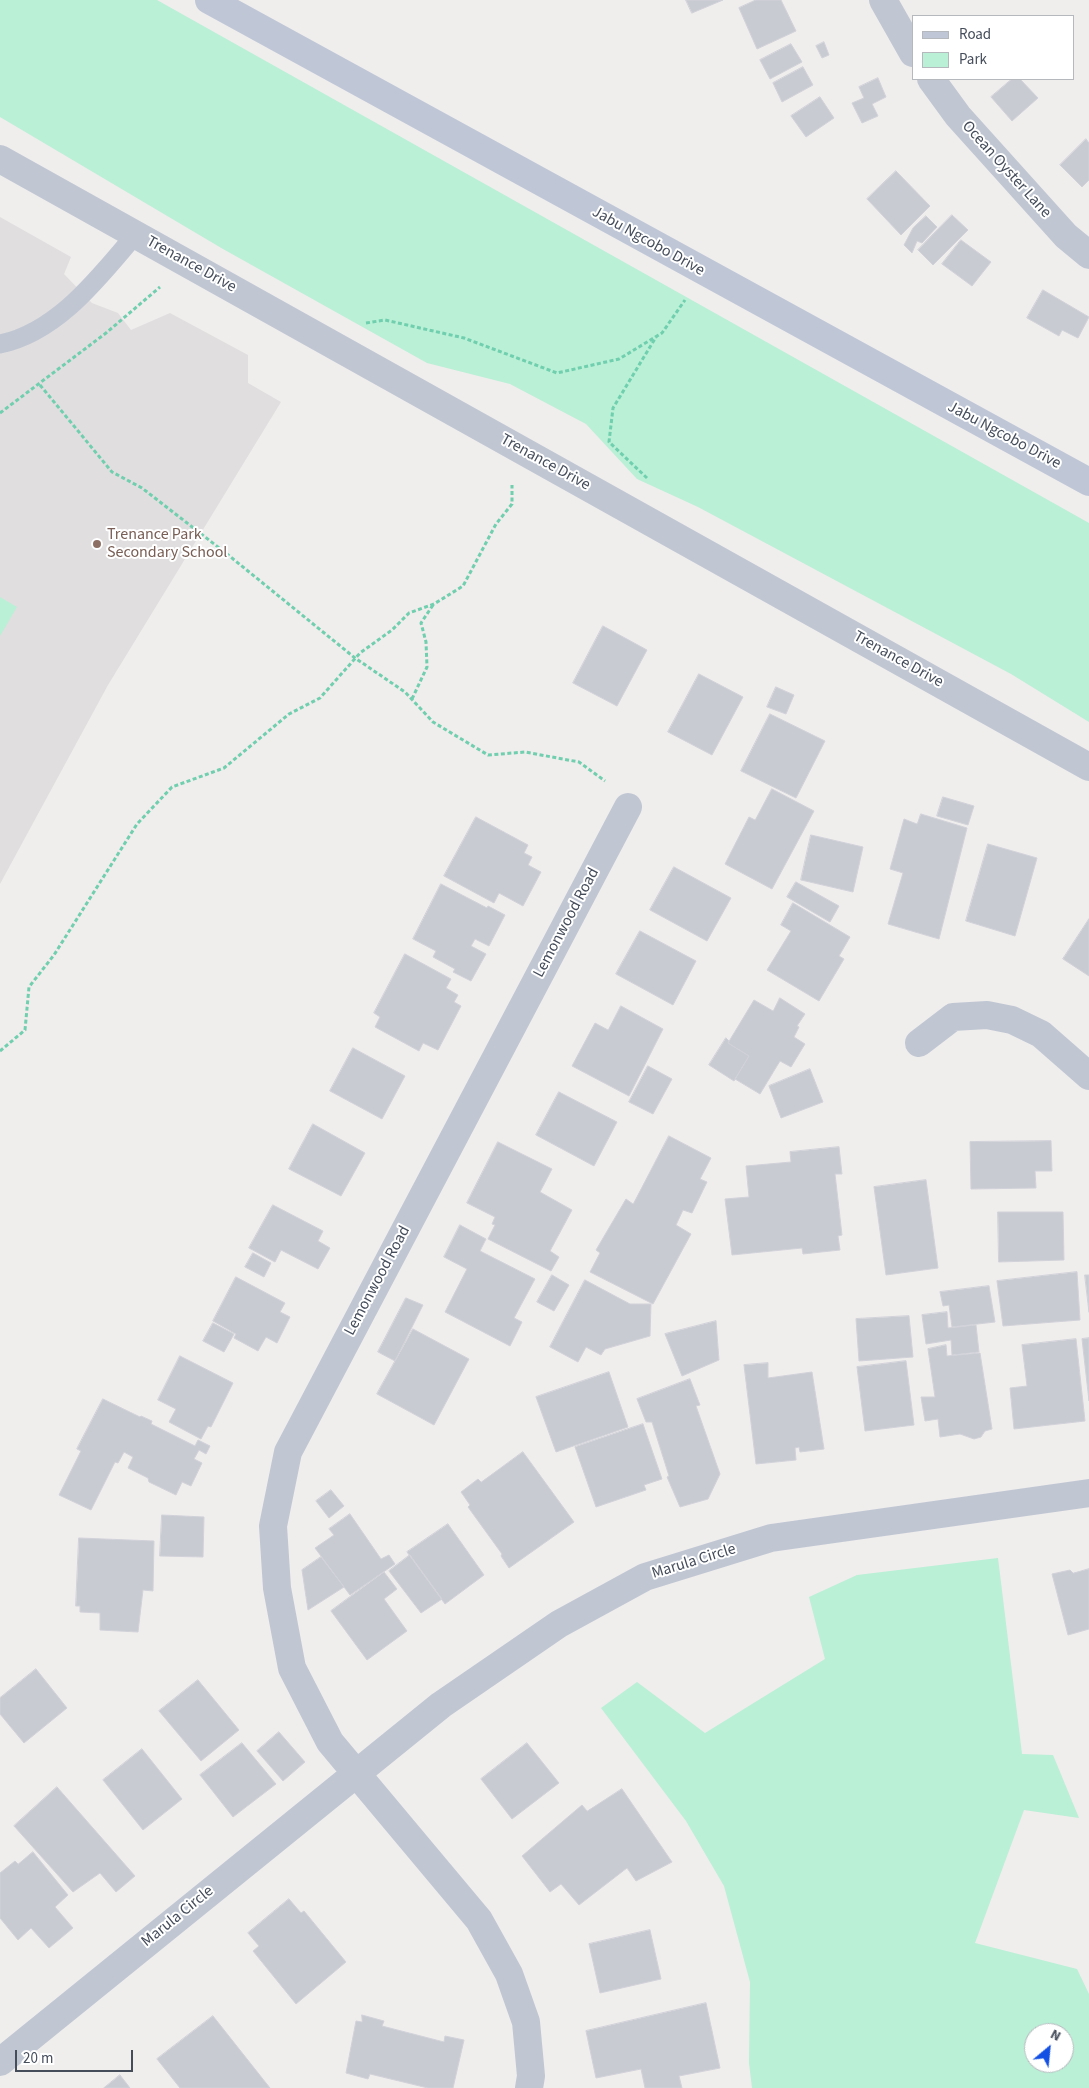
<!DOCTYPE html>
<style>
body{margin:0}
#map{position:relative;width:1089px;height:2088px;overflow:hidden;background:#f0eded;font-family:"Source Sans 3",sans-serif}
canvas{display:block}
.legend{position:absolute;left:912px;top:15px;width:162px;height:65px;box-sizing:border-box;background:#fff;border:1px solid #b5b8bd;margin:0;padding:6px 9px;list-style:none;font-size:15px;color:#454d5b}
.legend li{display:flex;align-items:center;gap:10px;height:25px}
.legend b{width:25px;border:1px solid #b5b8bd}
.north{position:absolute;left:1024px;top:2023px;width:50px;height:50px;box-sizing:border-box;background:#fff;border:1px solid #b5b8bd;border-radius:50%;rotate:28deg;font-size:14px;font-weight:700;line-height:20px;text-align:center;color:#454d5b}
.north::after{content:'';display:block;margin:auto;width:18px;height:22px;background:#1350e3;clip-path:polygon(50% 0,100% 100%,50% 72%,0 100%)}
.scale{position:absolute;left:15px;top:2050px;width:118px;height:22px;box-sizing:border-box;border:2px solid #454d5b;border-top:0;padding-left:6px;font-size:15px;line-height:18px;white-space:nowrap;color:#454d5b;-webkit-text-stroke:4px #fff;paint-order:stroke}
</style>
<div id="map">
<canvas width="1089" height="2088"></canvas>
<ul class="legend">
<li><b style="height:6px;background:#bfc7d7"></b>Road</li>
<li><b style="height:14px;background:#b9f0d6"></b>Park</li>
</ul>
<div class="north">N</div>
<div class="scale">20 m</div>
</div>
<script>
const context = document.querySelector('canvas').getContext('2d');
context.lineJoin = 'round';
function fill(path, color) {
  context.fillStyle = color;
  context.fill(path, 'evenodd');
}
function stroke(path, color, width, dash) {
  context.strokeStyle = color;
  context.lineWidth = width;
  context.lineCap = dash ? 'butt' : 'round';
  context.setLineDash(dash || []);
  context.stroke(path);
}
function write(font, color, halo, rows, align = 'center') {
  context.font = font + ' "Source Sans 3",sans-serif';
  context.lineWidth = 4;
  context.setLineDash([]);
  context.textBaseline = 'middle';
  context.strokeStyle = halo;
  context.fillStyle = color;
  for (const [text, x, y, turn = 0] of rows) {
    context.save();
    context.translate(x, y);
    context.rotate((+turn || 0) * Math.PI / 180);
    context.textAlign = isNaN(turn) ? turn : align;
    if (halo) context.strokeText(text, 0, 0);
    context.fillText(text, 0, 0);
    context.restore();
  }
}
const education = new Path2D(`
 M0,217L71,257L64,274L92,303L118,313L131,330L170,313L248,355V383L281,402L108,685L0,884Z`);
const green = new Path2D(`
 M0,0H157L1089,523V722L1011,674L698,507L637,479L586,424L510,384L427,363L223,249L0,117Z
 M0,597L17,607L0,636Z
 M998,1558L1022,1754L1053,1755L1079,1818L1024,1810L975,1943L1077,1969L1089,1994V2088H752L749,2063L750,1982L724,1886L686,1821L601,1708L637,1682L705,1733L825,1659L809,1597L857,1575ZM1034,2033H1064V2063H1034Z`);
const building = new Path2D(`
 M686,0H723L692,13Z
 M756,0H781L796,31L757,49L739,8Z
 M824,42L829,55L822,58L816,46Z
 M791,44L802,62L770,79L760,60Z
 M803,67L813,85L782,102L773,83Z
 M878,78L886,97L872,104L878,116L862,123L852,103L864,98L859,87Z
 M1012,79H1020L1038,98L1012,121L991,97Z
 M820,97L834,118L806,137L791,116Z
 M1086,139L1089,143V180L1082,187L1060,165Z
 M896,171L930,206L901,235L867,199Z
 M952,215L968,230L933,265L918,250Z
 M926,216L937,227L922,243L917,241L912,253L904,245L913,228Z
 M961,240L991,262L972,286L942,264Z
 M1043,290L1089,317L1078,338L1062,330L1059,336L1027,318Z
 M603,626L647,650L617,706L573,683Z
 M699,674L743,697L712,755L668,732Z
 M776,687L794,695L786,714L767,707Z
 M770,714L825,741L796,798L741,771Z
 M772,789L814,811L772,889L725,864L749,817L755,820Z
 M943,797L974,806L968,825L937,816Z
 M921,814L967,828L939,939L888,924L903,873L890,869L904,819L917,824Z
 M476,817L528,845L524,853L532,857L528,865L541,872L523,906L499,893L494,903L444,876Z
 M811,835L863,847L853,892L801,880Z
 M988,844L1037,858L1015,936L966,921Z
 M674,867L731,898L707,941L650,910Z
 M796,882L839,906L830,922L787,897Z
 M441,884L487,908L488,906L505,915L489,946L475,939L471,946L486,954L471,981L453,972L455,969L433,957L436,951L413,939Z
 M793,903L850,937L839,956L844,959L819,1001L767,970L791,931L781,925Z
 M1089,919V976L1063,959Z
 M640,931L696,961L673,1005L616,974Z
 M405,954L451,979L446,988L458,995L454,1002L461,1006L438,1050L423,1043L419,1051L375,1027L380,1017L374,1013Z
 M780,998L805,1014L797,1026L799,1027L794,1037L805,1044L791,1067L780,1061L760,1094L735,1079L749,1056L728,1043L754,1000L773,1011Z
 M621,1006L663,1029L629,1096L572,1066L595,1023L608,1030Z
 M726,1038L729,1041L728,1043L749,1056L734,1081L709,1065Z
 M353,1048L405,1076L382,1119L330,1091Z
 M648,1066L672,1079L653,1114L629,1102Z
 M810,1069L823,1102L781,1118L769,1086Z
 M559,1092L617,1122L594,1166L536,1135Z
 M313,1124L365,1153L341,1196L289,1169Z
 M669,1136L711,1158L700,1179L707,1182L692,1213L683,1210L676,1225L691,1234L653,1304L590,1272L600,1253L596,1250L626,1199L633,1204Z
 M1051,1141L1052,1171H1035L1036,1188L971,1189L970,1142Z
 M498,1142L552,1169L540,1192L572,1210L550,1251L559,1257L551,1271L488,1239L495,1225L492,1224L495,1217L467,1203Z
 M839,1147L842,1174H835L842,1235L838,1236L840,1250L803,1254L802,1248L732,1255L725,1199L749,1197L746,1166L791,1162L790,1152Z
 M926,1180L938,1268L886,1275L874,1187Z
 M273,1205L323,1231L318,1241L330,1248L318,1269L281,1250L275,1262L249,1248Z
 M998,1212H1063L1064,1260L999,1262Z
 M460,1225L486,1239L480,1251L535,1279L514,1318L522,1322L510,1346L445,1312L467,1269L444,1257Z
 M253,1253L271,1263L264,1277L245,1267Z
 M1077,1272L1080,1320L1003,1326L997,1281Z
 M552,1275L569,1285L554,1311L537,1302Z
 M1085,1275H1089V1312Z
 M236,1277L285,1303L280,1312L290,1317L277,1343L266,1337L258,1351L234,1338L236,1334L213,1321Z
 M585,1280L630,1304H651L650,1336L605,1349L601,1355L586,1347L578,1362L550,1347Z
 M989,1286L995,1322L952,1327L949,1305L943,1306L940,1292Z
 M406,1298L423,1305L395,1361L378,1352Z
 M947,1312L948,1328L976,1325L979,1352L952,1355L951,1340L926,1344L922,1315Z
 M909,1316L913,1357L859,1361L856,1319Z
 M716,1321L719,1360L682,1376L665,1334Z
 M213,1323L234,1334L224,1352L203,1341Z
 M413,1329L469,1359L434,1425L377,1394Z
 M1089,1338V1401L1082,1339Z
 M1076,1339L1085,1421L1014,1429L1010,1388L1027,1386L1022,1345Z
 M946,1345L947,1356L980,1353L992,1429L985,1431L981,1437L974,1439L960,1434L940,1437L938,1419L925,1421L921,1397H935L928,1349Z
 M180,1356L233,1383L211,1427L208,1426L201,1439L169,1422L176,1409L158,1400Z
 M906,1361L914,1425L865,1431L857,1367Z
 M768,1363V1378L812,1372L824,1449L800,1452L799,1447L795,1448L796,1460L756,1464L744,1365Z
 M609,1372L628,1427L556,1452L536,1397Z
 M690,1379L700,1405L696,1406L720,1474L708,1499L680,1507L667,1477L669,1476L652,1422H646L637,1399Z
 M103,1399L140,1417L141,1416L152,1421L151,1424L195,1446L198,1440L210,1446L206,1454L199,1450L194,1459L202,1463L191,1486L182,1482L176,1495L149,1482L148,1478L128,1468L133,1457L124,1452L118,1463L115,1462L91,1510L59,1495L81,1451L77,1449Z
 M643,1424L662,1479L644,1485L646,1490L596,1507L575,1447Z
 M523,1452L574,1522L509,1568L501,1556L502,1554L468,1507L470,1505L461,1492L478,1479L481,1482Z
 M331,1490L344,1506L329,1518L316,1501Z
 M350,1514L381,1559L389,1555L395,1564L350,1595L315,1548L334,1535L329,1529Z
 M162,1515L204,1517L203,1557L160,1556Z
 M448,1524L484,1575L445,1604L407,1552Z
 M79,1538L154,1541L153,1591L143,1590L138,1632L100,1630V1613L80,1612V1606H76Z
 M410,1555L442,1599L421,1613L389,1571Z
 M321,1557L344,1587L308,1610L302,1570Z
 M1089,1569V1629L1068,1635L1052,1574L1070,1570L1073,1573Z
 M384,1572L397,1589L384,1599L407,1631L367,1660L331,1611Z
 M36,1669L67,1708L24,1743L0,1714V1698Z
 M198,1680L239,1730L201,1761L159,1711Z
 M279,1732L305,1762L283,1781L257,1751Z
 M242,1743L276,1784L233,1817L200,1775Z
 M527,1743L559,1783L512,1819L481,1779Z
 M142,1749L182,1799L143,1830L103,1780Z
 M57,1787L135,1876L116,1892L100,1873L73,1892L14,1826Z
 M622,1789L672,1862L636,1881L627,1868L579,1905L561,1884L550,1892L522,1856L582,1805L587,1811Z
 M33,1852L68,1895L55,1907L73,1928L49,1948L31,1928L18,1940L0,1918V1873L15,1861L18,1864Z
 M289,1899L301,1913L304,1911L346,1962L296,2004L253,1951L259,1946L248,1933Z
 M650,1930L661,1979L600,1993L589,1944Z
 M706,2003L720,2068L679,2076L682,2088H645L641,2069L596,2078L586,2031Z
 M362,2015L384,2021L382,2026L444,2042L445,2036L464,2040L453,2088H428L370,2074L368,2079L346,2073L356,2021L362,2022Z
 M213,2016L270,2088H180L157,2059Z
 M120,2075L130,2088H104Z`);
const path = new Path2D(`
 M366,323L385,320L464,338L557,373L619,359L662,333L685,300
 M40,385L112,472L142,488L227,554L355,658L405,692L433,722L488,755L525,752L579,762L605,781
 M0,413L106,333L160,287
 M647,478L609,442L613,408L656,337
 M412,699L427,667L426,642L421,623L433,605
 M0,1051L25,1030L29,987L54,955L137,824L172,787L224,768L289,714L320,698L360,653L392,630L409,613L434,604L463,586L496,524L512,504V485`);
const service = new Path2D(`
 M0,344C58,332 99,277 135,235`);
const minor = new Path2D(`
 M883,0L913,53
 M931,79L958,116L1066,236L1089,255
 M0,159L1089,767
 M919,1043L953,1017L987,1015L1012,1020L1041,1034L1089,1076
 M0,2062L441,1705L559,1624L645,1577L771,1538L1089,1493
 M529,2088L531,2076L526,2022L509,1974L479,1920L330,1742L292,1668L277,1588L273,1526L288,1452L628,807`);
const secondary = new Path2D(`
 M209,0L1089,482`);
const markers = [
 [97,544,5,"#8d6e63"]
];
const streetNames = [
 ["Ocean Oyster Lane",1006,170,48],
 ["Jabu Ngcobo Drive",648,242,29],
 ["Trenance Drive",191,265,29],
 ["Jabu Ngcobo Drive",1004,436,28],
 ["Trenance Drive",545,463,29],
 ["Trenance Drive",898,660,29],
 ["Lemonwood Road",567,923,-62],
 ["Lemonwood Road",378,1281,-62],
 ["Marula Circle",694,1562,-17],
 ["Marula Circle",178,1917,-39]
];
const educationNames = [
 ["Trenance Park",107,535],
 ["Secondary School",107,553]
];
fill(education, '#e1dedf');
fill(green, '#b9f0d6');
fill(building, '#c9cbd3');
stroke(building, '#d1d2d9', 1);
stroke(path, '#70cfae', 3, [4, 2.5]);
stroke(service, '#c0c7d3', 19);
stroke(minor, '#c0c7d3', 28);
stroke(secondary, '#bfc7d7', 28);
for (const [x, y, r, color] of markers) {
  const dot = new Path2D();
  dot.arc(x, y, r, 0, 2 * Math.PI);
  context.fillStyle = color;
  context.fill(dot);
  stroke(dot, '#fff', 2);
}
write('16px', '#454d5b', '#fff', streetNames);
write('16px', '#785e54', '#fff', educationNames, 'left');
</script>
